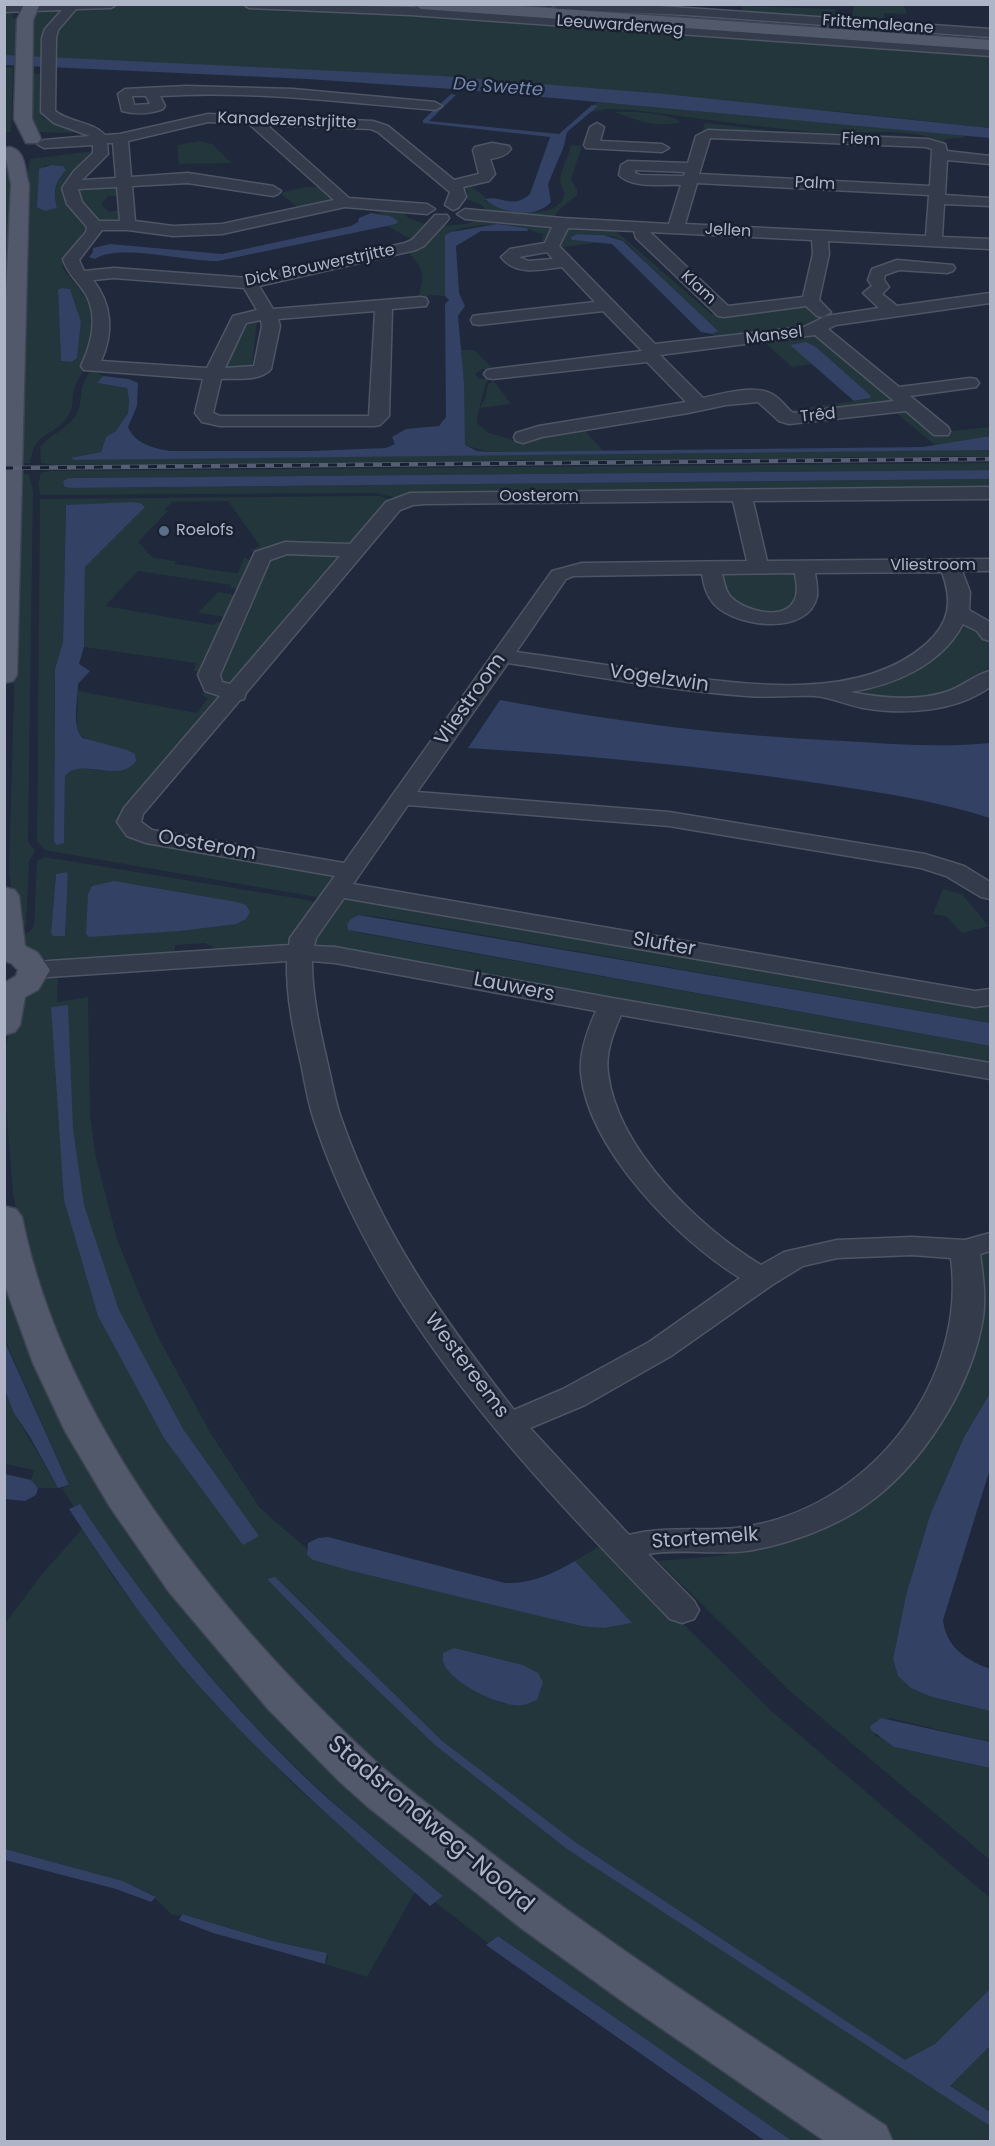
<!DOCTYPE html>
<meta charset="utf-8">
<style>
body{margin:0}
#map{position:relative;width:995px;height:2146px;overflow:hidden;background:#20283b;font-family:Poppins,sans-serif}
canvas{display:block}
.frame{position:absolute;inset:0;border:6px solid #aeb5c7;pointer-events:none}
</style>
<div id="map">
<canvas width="995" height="2146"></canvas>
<div class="frame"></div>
</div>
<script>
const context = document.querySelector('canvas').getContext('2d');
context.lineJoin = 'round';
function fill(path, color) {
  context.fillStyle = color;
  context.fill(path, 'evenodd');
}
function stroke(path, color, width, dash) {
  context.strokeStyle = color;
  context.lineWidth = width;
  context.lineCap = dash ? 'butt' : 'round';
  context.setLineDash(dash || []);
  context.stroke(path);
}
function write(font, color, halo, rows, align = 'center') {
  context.font = font + ' Poppins,sans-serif';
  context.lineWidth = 5;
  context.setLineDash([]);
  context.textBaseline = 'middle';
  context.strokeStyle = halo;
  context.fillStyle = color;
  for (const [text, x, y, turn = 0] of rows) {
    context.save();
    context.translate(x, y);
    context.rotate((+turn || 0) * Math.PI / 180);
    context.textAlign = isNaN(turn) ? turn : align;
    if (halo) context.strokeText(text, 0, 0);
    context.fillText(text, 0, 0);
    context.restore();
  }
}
const green = new Path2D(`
 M117,5C409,4 700,33 990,54V128L844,112L5,57L4,9L12,10L13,18L31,17L32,10Z
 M854,5H904L907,14L884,13L885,24L851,21Z
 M743,6L835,9V20L741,14Z
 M5,67L13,68L11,132H5Z
 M30,73L41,74V112L43,118L84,133L32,132Z
 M597,102L965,135L963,138L946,139L943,142C905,125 852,136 811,132C751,126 691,117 632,110L608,109L583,113Z
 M615,112C630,111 670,113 681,122C657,128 637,121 615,112Z
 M705,123C748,127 791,135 834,136C861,136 910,131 934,143L702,131Z
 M199,141L212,144L232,163L179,164L177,145Z
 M571,145L582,146L571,179L577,190V195L557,212L553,220L488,213L482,205L466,199L468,191L461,185L469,184L486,198L485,201C503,209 550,222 563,199C566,192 561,187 560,181C560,170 569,156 571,145Z
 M95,151V154L64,191L66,204L86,228L66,256L62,268C84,294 97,306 91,341C90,348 89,357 87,364C84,371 79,377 76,384C70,396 76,407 66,419C49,439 35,431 30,463H20L27,179L30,159ZM44,165H59L66,170C54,184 53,191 57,208L50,210ZM58,291L81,322L77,358L72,362L61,361V359Z
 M4,160H10L13,172L5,413Z
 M119,185L120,197L108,196L101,204L109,212L121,210L122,222L95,223L73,187Z
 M306,187H319L335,201L300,209L280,193Z
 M365,207L404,211L408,218L425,224L412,240L387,226L396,224C388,214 376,213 365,207Z
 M482,219L552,228L545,245L541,247L543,234C534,233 528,228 521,227C498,223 466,224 445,235V296L431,295L418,299C425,273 425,270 406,250L425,245L443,226L465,224Z
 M565,228L614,229L711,314L805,303L824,318L809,327L718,339L712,334L716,333L628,244C613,233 591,233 573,235L572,240L602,242L557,248Z
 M257,319L252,367L218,371L241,322Z
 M815,334L894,399L893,402L796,415L791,410L867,399L791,345L812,364L792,367L761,339Z
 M461,350H474L492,368L482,369L475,374L478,378L488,380L485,385L477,418L478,424L489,433L524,443L540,435L584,429L603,451L488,452L465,445Z
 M92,370L103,376L97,383L127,388L129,400L128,413L116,431L106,437L101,452L75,460L883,450H990V456L54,465L41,463L40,447C50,434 68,429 76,415C85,399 76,386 92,370Z
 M494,381L511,404L480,408L486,396L488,384Z
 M894,411H905L932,433L990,427V436L936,446Z
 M990,463V470L69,478L64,480L71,488L990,479V490L419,495L399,498L373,493L43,495L40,494L38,484L41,473L49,471Z
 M20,474H29L33,491L28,841L35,851L29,862L26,925L23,929L12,898L9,871Z
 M367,496H380L391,500L351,544L260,552L250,551L260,546L228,501L172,502L164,510L168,511L138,542L153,558L176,561L174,564L234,573H238L244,557L251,561L239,589L230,588L231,585L138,571L105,606L214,625L216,622L224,623L200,671H194L196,663L84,647L85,567L131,502L66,506L63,642L55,669L54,843L64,842L65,776C76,763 92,771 108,771C116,771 124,768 132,766L80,735L77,727L78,691L197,713L208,698L200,694L213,692L220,697L121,824L329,874L334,879L322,898L49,851L44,849L37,841L40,499Z
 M275,553L343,555L235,684L225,686L217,675L266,559Z
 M800,571L803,588L794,608L768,614L736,605L726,592L721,572Z
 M218,592L236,595L226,617L198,613Z
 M968,621L988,637L990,642V666L984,675L967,687L927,698L897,700L832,689C887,676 936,673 968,621Z
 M44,857L308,900L318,904L292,940L284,944L217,949L205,943L175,945V950L165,956L52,962L22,946V935L29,932L34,926L37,861ZM66,872L68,874L65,936H53L51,933L56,874Z
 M943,889L962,894L989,926L962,933L946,916L933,914Z
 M348,897L986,1004L990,1003V1023L373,916L359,915L355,932L990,1046V1067L310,946L342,900Z
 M58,975L57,1002L88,997L90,1115L96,1158L117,1239L138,1291L158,1337L211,1434L260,1508L306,1548L313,1560L581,1626L631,1623L575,1561L603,1544L768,1708L990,1898V1989L935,2044L922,2053L949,2086L990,2046V2141H895L714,2018L413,1800L261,1652L154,1518L71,1374L22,1239L13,1194L5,1092L6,1047L13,1007L43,980ZM489,1657L523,1665L504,1704C481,1694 459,1684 443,1663Z
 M990,1251V1393L964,1437L930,1515L906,1595L893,1659L898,1676L932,1697L990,1711V1742L890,1718L875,1721V1736L884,1738L894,1747L990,1768V1860L792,1693L658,1561L719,1556L769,1546L843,1516L879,1495L896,1481L929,1441L972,1254Z
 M4,1271L229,1657L842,2141H792L498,1936L488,1943L435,1902L443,1896C402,1862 361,1828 322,1792C230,1708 149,1608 80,1505L74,1507L62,1488L69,1485L5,1340Z
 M4,1391C19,1424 40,1456 58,1488H38L31,1480L34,1470L5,1464Z
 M82,1529L116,1581L209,1697L293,1784L415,1892L367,1977L325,1964L328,1959L327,1953L272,1941L182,1914L179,1916L171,1914L156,1899L155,1896L123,1881L5,1849L4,1625L43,1573Z`);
const water = new Path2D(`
 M611,9L990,36V38L590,10Z
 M5,55L442,76L665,94L990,128V138L466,90L307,79L5,65Z
 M451,94L456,95L429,121L559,134L592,105L598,106L567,132L564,146L548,184L551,202C535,220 500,213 485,199C502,195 512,210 530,194L550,137L423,123V120Z
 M51,165L63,166L66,170C54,184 53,191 57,208L45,211L37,207L39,169Z
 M371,213L390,216L398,221L396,224L387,226L218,261C186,262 119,243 95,259L89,257L93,252V248L110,244L222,254L351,226L358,222L359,218Z
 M498,224L527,228L528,231H481L456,246L459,293L465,306L458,316L464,383L465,445L477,451L488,452L923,447L990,436V450L75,460L71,458L101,452L106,437L116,431L128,413L129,400L127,388L97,383L103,376L129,379L138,383L137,406L128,427C135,444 153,448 170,451H310L386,448L395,444L392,437L406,429L439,426L446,417L445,304L449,300L445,296V235L451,232Z
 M577,234L603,235L623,241L718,331L712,334L701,332L612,244L572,240L571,237Z
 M62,288L70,289L81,322L77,358L72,362L61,361L58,290Z
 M806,342L816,347L871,396L870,398L854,401L790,345Z
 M990,470V479L71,488L65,487L63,483L64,480L69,478Z
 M131,502L140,503L145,507L85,567L84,647L79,664L90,671L78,684C78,699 71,728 83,738L127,750L135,754L136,761C119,785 82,756 65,776L64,843L57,845L54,842L55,686V669L63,642L66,505Z
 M500,700C615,722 728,736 845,741C893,744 942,748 990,743V818C930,799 866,790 803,781C691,765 580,755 468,748Z
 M66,872L68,874L65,936H53L51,933L56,874Z
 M114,881L237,902L246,905L250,912L246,919L236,924L180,931L89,937L86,934L88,894L92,886Z
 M359,915L990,1023V1046L348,930L347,924L351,919Z
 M68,1005L73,1129L84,1205L119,1310L183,1429L259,1536L243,1545L164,1438L98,1316L64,1200L51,1007Z
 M4,1340L69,1485L58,1488L30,1437L14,1413L5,1391Z
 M990,1393V1469L943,1620C946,1647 966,1660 990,1669V1711L932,1697L911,1688L898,1676L893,1659L906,1595L930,1515L964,1437Z
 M5,1474L31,1480L38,1488L36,1495L25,1501L5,1499Z
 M80,1504C149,1608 230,1708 322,1793C361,1828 403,1862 443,1896L430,1906C355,1839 279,1774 211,1699C157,1641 112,1575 69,1509Z
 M328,1537L505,1583C532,1584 552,1574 575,1561L632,1623L604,1628L581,1626L348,1570L313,1560L307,1555L308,1543L318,1538Z
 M275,1577L442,1741L575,1842L905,2060L935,2044L990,1989V2046L950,2086L990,2112V2126L567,1849L435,1745L344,1658L267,1579Z
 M454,1648L523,1665L538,1673L543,1682L537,1700C533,1701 528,1704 524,1705C503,1709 450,1683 443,1662C443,1659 443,1656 443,1653Z
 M881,1718L990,1742V1768L894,1747L871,1730L870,1726Z
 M5,1849L123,1881L156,1897L151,1902L116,1889L5,1860Z
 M182,1914L272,1941L327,1953L325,1964L213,1933L179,1920Z
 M498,1936L792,2141H765L486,1945Z`);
const minor = new Path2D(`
 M4,4H117L111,8L76,9L58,30L56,38L55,111C70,123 92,121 105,135L120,134L208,114L373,121L388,126L454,180L479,174L473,150L475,147L492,143L509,146L511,149C506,156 498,158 490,159L495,174L489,181L463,187L466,197L458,208L453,210L445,205L450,192L378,132L371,129L267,125L349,198L427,204L435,209L427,214L345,207L222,234L173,236L128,230H102L79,260L84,271L114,268L249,278L405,243L412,240L435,215H447L449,218L447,221L424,246L416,250L259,286L273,309L420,297L426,298L428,302L426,306L392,309L389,416L380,425L374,426H220L202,422L195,413L203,379L84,370L81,366C93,341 100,310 80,286C73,277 66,270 63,259L86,232L87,227L67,204L62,188L74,171L93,153V145L44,148L37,144L44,140L90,136L54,123L41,112L42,38L45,29L62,10L4,12ZM208,122L249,124L334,200L222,224L173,226L135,221L132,186L188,183L273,196L278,194L281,191L273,186L188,173L131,177L128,141ZM107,143H113L116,178L82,180L108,154ZM117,187L120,221H99L82,202L78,189ZM114,278L244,288L257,310L233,316L207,368L101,361C114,333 112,304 93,280ZM375,311L369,416H220L213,413L221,379C236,378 260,382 271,369L280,326L278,319ZM261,320L262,326L254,366L225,368L246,323Z
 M243,4L410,7L990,48V56L410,15L249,8Z
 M630,4L990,29V37L687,15L558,9L552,5Z
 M186,86L293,89L435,102L442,106L435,110C343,102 252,90 160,96L165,106L163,109C149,114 137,115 122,111L118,94L125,89ZM132,96H146L150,104L134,105Z
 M597,123L604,127L600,141L662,144L669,148L662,152L586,148L584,145L590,127Z
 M708,130L928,139L945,144L947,151L990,156V164L947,160L945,195L990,198V206L944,204L942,237L990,239V249L828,241L829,254L819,300L831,312L823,317L817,316L806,306L724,317L718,316L636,238L634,231L568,228L559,246L655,344L804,327L826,316L879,308L863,293L872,286L868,280L872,269L897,260L953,265L955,268L953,271L947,273L899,270L885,275L884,280L889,287L882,294L897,306L990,293V303L836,325L828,329L899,387L970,378L976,379L979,383L976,387L910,396L948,427L950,431L948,435H934L906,411L789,424L779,421L758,402L726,405L688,413L542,437L523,443L516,441L514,437L516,433L539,426L686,402L647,362L493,379L487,378L484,374L487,370L493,369L642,351L603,311L479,325L473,324L471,320L473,316L479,315L595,302L562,267C541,270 515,276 501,257L510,249L545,243L552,227L465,219L457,214L465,209L562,218L669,224L681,185C663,184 632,189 619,175L621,165L628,161L688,163L696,136ZM710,138L926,147L932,149L930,186L699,174ZM635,170L685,172L684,176L640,175L635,173ZM697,183L929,195L926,236L685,224ZM650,232L812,240L813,254L803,297L728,306ZM547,252L553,259L528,261L519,257ZM815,335L894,401L793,413C786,408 782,400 775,396C757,383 722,394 703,398L660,355Z
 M990,487V499L753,501L767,561L990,559V571H962L970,592L969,610L990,622V641L983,639L977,631L963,624C941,665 895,685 850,692C881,698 918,702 949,691C963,686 976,674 990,671V687C955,712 905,715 863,708C847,705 830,697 815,696C792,695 769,698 747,696C667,690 587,675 508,663L417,792L669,812L925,854L964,866L990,882V899L981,897L946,876L921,868L669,826L408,805L353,884L975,991L990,989V1005L975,1007L344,898L316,938L314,946L335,947L612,998L990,1063V1079L621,1015C613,1033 605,1054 608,1073C617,1149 699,1227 761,1265L784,1252L837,1240L912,1237L965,1240L990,1233V1251L980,1254C983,1275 986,1296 983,1318C972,1387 921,1468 863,1507C832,1528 790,1543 753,1550C718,1556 682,1548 648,1554L694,1601L699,1610L694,1619L682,1623L670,1619C528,1472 377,1316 313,1117C308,1101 305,1084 302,1068C294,1033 286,997 287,961L34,978L25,975L21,970L25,965L34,962L289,945L290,938L335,876L146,843L127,836L117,822L124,808L220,696L205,691L198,675L255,552L285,542L350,544L386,502L410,493ZM733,501L747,561L582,563L552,571L344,863L152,830L141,822L143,814L240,700L244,699L246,693L400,510L413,505L425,504ZM287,554L340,556L230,684L222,682L220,675L270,560ZM942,572C953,602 950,623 925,645C855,705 735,683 651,672C606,665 561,658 516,652L566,579L573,576L702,574C704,585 706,595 714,604C735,627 809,637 817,596C818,588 816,580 815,573ZM795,573C796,582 799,593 794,601C783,622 742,610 730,596C725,590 724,581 722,574ZM312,961L335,963L596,1011C588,1029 579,1052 581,1073C588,1149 678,1240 740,1278L649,1342L563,1389L514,1410C440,1315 381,1232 341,1118C335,1101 332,1082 328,1065C320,1031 312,996 312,961ZM912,1255L951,1258C967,1379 875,1501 755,1525C713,1534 671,1524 629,1535L530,1428L585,1405L671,1356L772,1285L803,1266L837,1258Z`);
const major = new Path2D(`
 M24,4H40L33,20L32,119L41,139L38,143H26L14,119L17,20Z
 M414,4H493L990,40V50L421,9Z
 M10,147C27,151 24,171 29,184L17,675L13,681L4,683V337L11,184L4,148Z
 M4,887L15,890L19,896L25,946L37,952L50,970L38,990L25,997L20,1025L15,1032L4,1035V983L16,976L18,970L11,963L4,961Z
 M4,1206L16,1209L22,1217C43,1322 94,1422 154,1510C216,1600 291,1683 371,1757C401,1785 435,1809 467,1834C600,1940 744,2031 886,2126L893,2142H826L629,2006L521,1928L368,1807L340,1782L268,1709L169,1592L110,1507L65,1431L33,1363L4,1283Z`);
const rail = new Path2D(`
 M4,468L990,459`);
const markers = [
 [164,531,6,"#5c6f8a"]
];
const farStreetnames = [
 ["Frittemaleane",878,25,4],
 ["Leeuwarderweg",620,26,4],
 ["Kanadezenstrjitte",287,121,2],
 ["Fiem",861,140,3],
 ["Palm",815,184,3],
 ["Jellen",728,231,3],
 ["Dick Brouwerstrjitte",320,266,-12],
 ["Klam",698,288,43],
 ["Mansel",774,336,-7],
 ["Trêd",818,416,-6],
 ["Oosterom",539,497],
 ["Vliestroom",933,566]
];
const farPoinames = [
 ["Roelofs",176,531]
];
const farWaternames = [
 ["De Swette",498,88,4]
];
const streetNames = [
 ["Vogelzwin",659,679,8],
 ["Vliestroom",471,700,-55],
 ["Oosterom",207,846,10],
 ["Slufter",664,945,10],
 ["Lauwers",514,988,11],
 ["Westereems",466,1366,53],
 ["Stortemelk",705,1539,-4]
];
const nearStreetnames = [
 ["Stadsrondweg-Noord",430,1825,40]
];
fill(green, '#22363c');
fill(water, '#324164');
stroke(minor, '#4e5565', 3);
stroke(major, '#3d4454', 3);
fill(minor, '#343b4b');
fill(major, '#51596b');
stroke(rail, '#555e72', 4.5);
stroke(rail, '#19202f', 3, [9]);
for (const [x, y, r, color] of markers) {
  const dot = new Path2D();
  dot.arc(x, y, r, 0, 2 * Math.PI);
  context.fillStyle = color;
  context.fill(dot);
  stroke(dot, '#19202f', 2);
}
write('16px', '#aeb5c7', '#19202f', farStreetnames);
write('16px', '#aeb5c7', '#19202f', farPoinames, 'left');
write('italic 18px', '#7488b2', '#19202f', farWaternames);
write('20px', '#aeb5c7', '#19202f', streetNames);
write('24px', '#aeb5c7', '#19202f', nearStreetnames);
</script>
